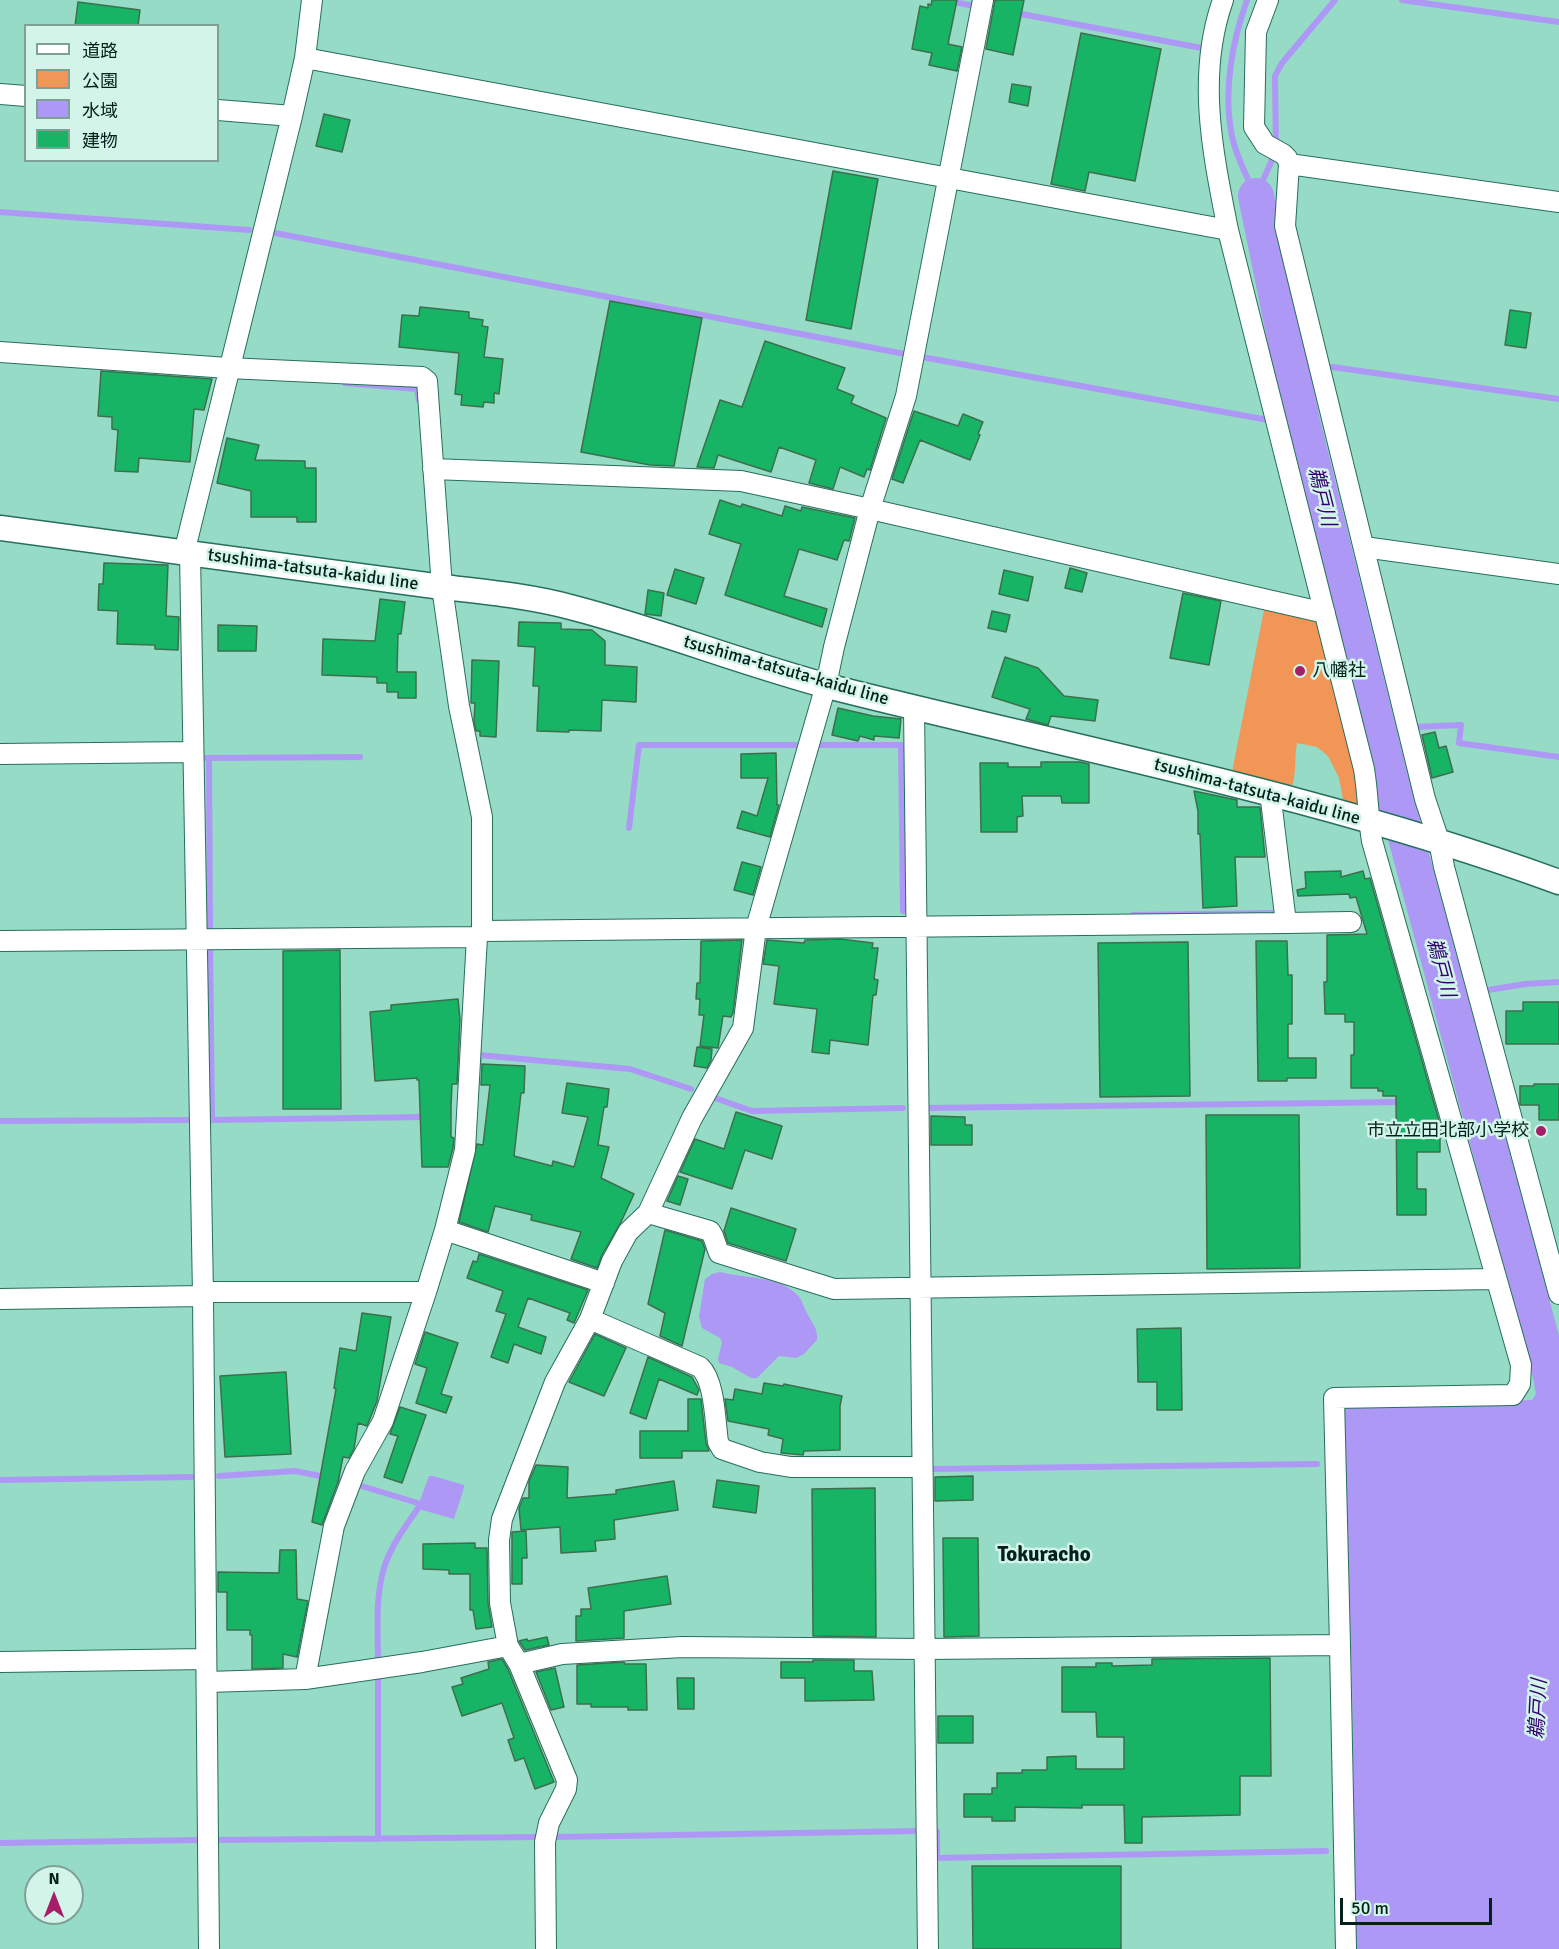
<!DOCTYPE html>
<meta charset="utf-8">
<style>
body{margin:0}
#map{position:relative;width:1559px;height:1949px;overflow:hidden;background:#95dbc6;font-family:Signika,"Noto Sans JP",sans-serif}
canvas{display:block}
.legend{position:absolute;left:24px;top:24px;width:195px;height:138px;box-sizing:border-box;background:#d2f4e9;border:2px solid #7fa096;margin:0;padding:8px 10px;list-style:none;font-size:18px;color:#03211a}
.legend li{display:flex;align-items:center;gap:12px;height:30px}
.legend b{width:30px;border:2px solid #7fa096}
.north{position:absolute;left:24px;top:1865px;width:60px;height:60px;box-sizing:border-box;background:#d2f4e9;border:2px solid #7fa096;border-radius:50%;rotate:0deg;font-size:16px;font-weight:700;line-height:24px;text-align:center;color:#03211a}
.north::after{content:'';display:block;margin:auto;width:21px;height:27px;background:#a61e67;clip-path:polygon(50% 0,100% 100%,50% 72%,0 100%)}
.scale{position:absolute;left:1340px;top:1898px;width:152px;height:27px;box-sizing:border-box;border:3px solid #03211a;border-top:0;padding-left:8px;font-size:18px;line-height:21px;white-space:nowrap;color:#03211a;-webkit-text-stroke:4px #d2f4e9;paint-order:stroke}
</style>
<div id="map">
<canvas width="1559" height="1949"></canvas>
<ul class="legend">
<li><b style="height:8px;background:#fff"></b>道路</li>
<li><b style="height:16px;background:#f19657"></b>公園</li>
<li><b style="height:16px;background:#ae98f5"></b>水域</li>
<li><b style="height:16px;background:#17b465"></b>建物</li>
</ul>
<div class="north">N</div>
<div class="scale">50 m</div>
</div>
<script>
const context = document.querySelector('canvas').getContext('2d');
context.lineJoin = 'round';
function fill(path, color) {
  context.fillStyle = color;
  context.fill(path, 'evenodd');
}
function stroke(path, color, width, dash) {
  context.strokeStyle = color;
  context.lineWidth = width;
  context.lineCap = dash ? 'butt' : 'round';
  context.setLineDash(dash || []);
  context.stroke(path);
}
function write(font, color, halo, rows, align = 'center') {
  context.font = font + ' Signika,"Noto Sans JP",sans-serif';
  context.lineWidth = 5;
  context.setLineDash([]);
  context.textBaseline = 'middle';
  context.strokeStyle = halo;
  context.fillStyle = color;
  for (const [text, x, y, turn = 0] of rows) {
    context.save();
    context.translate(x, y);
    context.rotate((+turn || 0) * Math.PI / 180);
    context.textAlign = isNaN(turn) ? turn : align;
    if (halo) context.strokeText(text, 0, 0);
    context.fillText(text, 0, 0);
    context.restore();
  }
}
const green = new Path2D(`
 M1264,610L1322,622L1360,771L1359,807L1347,804L1343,799L1339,778L1328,756L1317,747L1297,743C1294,758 1297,776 1291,788L1232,772Z`);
const water = new Path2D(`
 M720,1272C743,1278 774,1276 793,1291C802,1297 803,1306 808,1315C813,1324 818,1329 817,1340L804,1354L796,1358L779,1356L757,1378H751L732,1367L719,1363L718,1359L722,1342L720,1338L702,1328L699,1317L705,1279L712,1274Z
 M1559,1374V1949H1356L1352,1681L1343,1409L1349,1405L1532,1400L1538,1391L1536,1376Z
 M429,1476H433L464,1485V1488L454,1519L419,1509V1503Z`);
const stream = new Path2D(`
 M944,0L974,6
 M1247,0C1232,42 1223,92 1232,136C1236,156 1247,177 1256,196
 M1402,0L1559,22
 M1016,13L1207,49
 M1256,196L1276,151L1275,76L1282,63L1335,0
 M0,212L249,230
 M275,233L905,354
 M922,357L1268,420
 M1332,367L1559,399
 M345,383L417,389L419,400
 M1295,422L1302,421
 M1334,617L1350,615
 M1413,727L1461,725L1459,743L1559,757
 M818,745H901L903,911
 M206,758H209L210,929
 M209,758L360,757
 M629,828L639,745H799
 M1133,915L1272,913
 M210,946L212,1120L427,1117
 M1488,990L1525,984L1559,982
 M479,1062V1055L630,1069L691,1089
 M715,1098L752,1111L903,1108
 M1461,1101H1478
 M925,1108L1404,1102
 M0,1121L187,1120
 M931,1469L1317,1464
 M219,1476L295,1471L345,1481
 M0,1480L192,1477
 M355,1484L421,1504C407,1524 391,1545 384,1568C375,1598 378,1631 378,1662
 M378,1674V1839
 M937,1832V1858L1326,1851
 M554,1837L919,1831
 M217,1840L540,1837
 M0,1843L198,1840`);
const river = new Path2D(`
 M1256,196L1302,421L1390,778L1551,1375L1556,1407L1555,1424`);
const building = new Path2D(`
 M932,0H957L948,44L962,47L957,71L929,65L932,53L912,49L920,6L928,8V4L931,5Z
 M995,0H1024L1013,55L986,49Z
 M78,2L140,10L138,26H75Z
 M1081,33L1161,49L1135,181L1089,172L1085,191L1051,184Z
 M1012,84L1031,87L1028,106L1009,102Z
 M324,114L350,120L342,152L316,146Z
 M833,171L878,179L851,329L806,320Z
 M610,301L702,318L674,466L650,465L581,452Z
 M420,307L469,312V318L483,320L482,326L488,327L484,357L503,359L499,394L494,393V403L484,402L483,407L461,405L462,395L455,394L459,353L399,347L402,315L419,316Z
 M1510,310L1531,313L1526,348L1505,345Z
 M765,341L845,368L837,389L854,396L851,403L886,418L870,470L867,469L864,477L840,467L833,489L809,483L816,460L779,447L771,472L718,455L714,468L697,467L720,400L742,407Z
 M101,371L212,379L204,410L194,409L190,462L139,458L138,472L115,471L118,430L112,429V417L98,416Z
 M914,411L958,426L963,414L983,422L978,434L980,435L970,460L920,440L903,483L892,479Z
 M227,438L259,445L255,460L305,461V468H316V522H297V517H251V491L217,483Z
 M720,500L741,507L742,504L782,516L785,506L801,511L802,507L855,518L849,541L844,540L837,560L799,549L784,596L827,609L822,627L725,595L741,544L709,534Z
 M104,563L168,565L166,616L179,617L178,650L155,649V645L117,644L118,611L98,610L99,584H103Z
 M1070,568L1087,573L1082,592L1065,588Z
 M675,569L704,578L696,604L667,595Z
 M1004,570L1033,577L1028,601L999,594Z
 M648,590L664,593L661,616L645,614Z
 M1183,593L1221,601L1209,665L1170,658Z
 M380,599L405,602L401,634H398L397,672H416V698H398V692H387V683H377V677L322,675L323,639L375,641Z
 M992,611L1010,615L1006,632L988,628Z
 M519,622L561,623V629L592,630L605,641V665L637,667L636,702L602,700L601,731L569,730V732L537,731L539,686H533L535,647L518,646Z
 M218,625L257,626L256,651H218Z
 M1005,657L1038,668L1064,696L1098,700L1095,721L1051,716L1048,725L1026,719L1030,709L992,697Z
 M472,660L499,661L496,737L480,736V731H476L474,721L475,703H471Z
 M838,708L873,716L901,719L899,738L874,736V740L860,736L858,741L832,735Z
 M1435,732L1439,748L1446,746L1453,772L1432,778L1422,735Z
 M776,753L777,805H779L770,837L737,828L742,811L757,816L768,778H741V754Z
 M1041,762H1080L1089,764V803H1062L1061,796H1022L1023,816L1017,817V832H981L980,763H1008V767H1041Z
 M1194,791L1237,800V807H1260L1265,857H1235L1237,906L1203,908L1200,834H1198V811Z
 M742,862L761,867L753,895L734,890Z
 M1341,871V877L1363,871L1365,879L1370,878L1440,1124V1152H1417V1189H1426V1215H1397L1396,1096H1383V1091H1378V1088H1351V1055H1354V1022H1345V1014H1325L1324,982H1327V935L1367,934L1356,897L1350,898L1349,894L1298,896L1297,890L1306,888L1305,872Z
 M840,939L873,943L872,948H878L874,979L878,980L876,995H873L868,1045L830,1040L829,1054L812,1052L817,1009L774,1004L779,966L763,964L767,940L804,943L805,940Z
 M742,940L733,1013L731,1017L723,1016L718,1048L700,1046L704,1015H699L700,999H696L697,983H700L701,941Z
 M1256,941H1287L1288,975H1292V1024H1288V1058H1316V1078H1287V1081H1258Z
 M1188,942L1190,1096L1100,1097L1098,943Z
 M340,950L341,1109H283V951Z
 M458,999L460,1019L457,1084H452L451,1107V1137L454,1138L453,1148L448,1167H422L419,1080H417V1078L375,1081L370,1012L391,1010V1005Z
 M1523,1002H1559V1044H1506V1011H1523Z
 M697,1047L712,1049L711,1060L707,1068L694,1066Z
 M482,1064L525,1066L524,1093H521L514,1156L552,1166L553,1161L574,1167L588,1117L562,1113L567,1083L609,1089L607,1107H604L598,1145L609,1147L601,1178L634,1194L621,1222L602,1255L597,1268L571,1259L581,1232L531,1220L532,1215L495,1206L488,1232L459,1222L477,1144L483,1145L490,1085H481Z
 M1534,1084H1559V1120H1539V1105H1520V1086H1534Z
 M736,1112L782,1126L772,1159L745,1150L732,1189L680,1172L695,1139L724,1149Z
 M1206,1115H1299L1300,1268L1207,1269Z
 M931,1116L965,1117V1125H972V1145H931Z
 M678,1176L688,1179L680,1205L667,1201Z
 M731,1208L796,1229L786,1261L728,1243L724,1231Z
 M665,1230L702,1241L705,1249L682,1346L660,1336L665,1313L648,1304Z
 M479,1254L588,1290L574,1323L567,1320L570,1313L528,1298L518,1327L546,1337L541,1354L514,1344L508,1363L491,1357L506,1314L496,1311L503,1291L467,1278L473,1261L477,1262Z
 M362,1313L391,1317L377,1401L367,1426L358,1423L354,1449L349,1458L343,1457L338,1482L322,1525L312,1522L336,1389L334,1388L340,1348L356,1351Z
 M1181,1328L1182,1410H1157V1382H1138L1137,1329Z
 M425,1332L458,1343L441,1394L452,1397L446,1413L416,1403L427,1368L415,1364Z
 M595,1334L626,1348L604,1396L569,1382Z
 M648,1357L692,1377L699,1390L697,1395L659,1379L646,1419L630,1413Z
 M286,1372L291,1454L225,1457L220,1376Z
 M764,1383L783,1386L784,1384L842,1396L840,1406V1450L804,1451L803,1455L781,1453L783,1439L768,1435L769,1429L728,1421L725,1399L733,1400L735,1389L762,1394Z
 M688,1399H701L706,1443L709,1451H682V1458H640V1431H688Z
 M400,1407L426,1415L402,1483L384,1477L398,1436L390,1434Z
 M536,1465L568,1467L567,1498L616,1494V1490L674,1481L678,1510L614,1520L615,1539L595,1541L596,1551L561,1553L560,1527L521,1530L519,1508L523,1498H529V1481Z
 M973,1476V1500L935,1501V1477Z
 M717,1480L759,1486L756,1513L713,1507Z
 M875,1488L876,1637L813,1636L812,1489Z
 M526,1531L527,1558H522V1584H512V1532Z
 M943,1538H978L979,1636L944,1637Z
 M475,1543V1548H487L488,1603L492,1627L476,1629L473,1610H470V1574H449V1570L423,1569V1544Z
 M280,1550H296L297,1599L308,1601L297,1657L283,1654V1668L252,1669V1635H250V1630H227V1592H218V1572L279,1573Z
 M667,1576L671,1604L624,1611V1638L576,1641V1616H581V1609H591L588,1588Z
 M547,1637L549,1645L525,1650L519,1641L527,1639L528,1641Z
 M1270,1658L1271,1776H1240V1815L1142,1817V1843H1125L1124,1805H1082V1808L1015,1807V1821H992V1817H964V1794H992V1788H997V1773H1022V1770H1047V1757L1076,1756V1769H1124V1737H1097L1096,1712H1062V1667H1096V1663H1112V1666L1152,1665V1659Z
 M502,1659L508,1669L554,1782L535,1789L524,1758L515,1761L508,1740L514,1738L502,1703L462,1716L452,1687L463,1684L461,1678L489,1669L488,1662Z
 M813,1660H854V1671H872L874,1700L805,1701V1678H781V1662H813Z
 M624,1662L625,1664H646L647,1710H628V1707H591V1704H577V1665Z
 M555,1668L564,1707L551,1710L536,1672Z
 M677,1678H694V1709H678Z
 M938,1716H973V1743H938Z
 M972,1866H1121V1949H973Z`);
const minor = new Path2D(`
 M1223,0C1196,76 1213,154 1228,230L1364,769C1368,793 1368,817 1372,841L1521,1365L1520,1384L1513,1395L1334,1398L1340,1645
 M1268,0L1256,32L1254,127L1265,144L1283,154L1287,158L1289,164L1285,226L1425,799L1439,841L1444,867L1559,1294
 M305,58L1228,230
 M0,94L26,96
 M218,110L292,116
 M1289,164L1559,202
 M0,352L228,368L422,377L427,381L442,587L459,706L482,817V931L477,937L0,941
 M433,469L741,481L870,509L1325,613
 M1364,547L1559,574
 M184,553L292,116L305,58L312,0
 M190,554L203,1296L209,1949
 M914,707L928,1949
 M0,754L193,752
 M1286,923L1351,922
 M482,931L1286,923L1270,792
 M648,1213L710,1231L713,1236L719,1253L834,1289L1496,1279
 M445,1230L604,1283
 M202,1292H426L445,1230L465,1150L477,937
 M0,1299L203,1296
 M590,1319L700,1367C715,1381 715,1421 718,1442L722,1449L760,1462L791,1467H922
 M0,1662L206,1659
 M519,1664L562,1654L682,1647L925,1649L1340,1645L1346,1949
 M305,1679L334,1526L355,1471L383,1421L426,1292
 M207,1682L305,1679L422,1662L508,1646
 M546,1949L545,1842L549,1823L566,1789L567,1780L519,1664L508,1646L500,1603L499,1540L502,1519L555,1382L590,1319L612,1261L628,1232L648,1213L692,1118L743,1028L756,928L826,685L834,647L870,509L906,396L983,0`);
const major = new Path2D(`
 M0,528L442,587C486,592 530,596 574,608C662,631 747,665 835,688C1077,749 1324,796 1559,882`);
const markers = [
 [1300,671,6,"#a61e67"],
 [1541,1131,6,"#a61e67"]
];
const streetNames = [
 ["tsushima-tatsuta-kaidu line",313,570,8],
 ["tsushima-tatsuta-kaidu line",786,671,16],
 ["tsushima-tatsuta-kaidu line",1257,792,15]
];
const poiNames = [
 ["八幡社",1312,671],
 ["市立立田北部小学校",1529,1131,"right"]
];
const waterNames = [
 ["鵜戸川",1321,497,76],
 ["鵜戸川",1440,968,75],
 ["鵜戸川",1539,1709,-87]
];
const quarterNames = [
 ["Tokuracho",1044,1555]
];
fill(green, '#f19657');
fill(water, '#ae98f5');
stroke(stream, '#ae98f5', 6);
stroke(river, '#ae98f5', 36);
fill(building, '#17b465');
stroke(building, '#3d6f4e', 1.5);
stroke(minor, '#276f5d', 22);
stroke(major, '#276f5d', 27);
stroke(minor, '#fff', 20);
stroke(major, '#fff', 24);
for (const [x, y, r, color] of markers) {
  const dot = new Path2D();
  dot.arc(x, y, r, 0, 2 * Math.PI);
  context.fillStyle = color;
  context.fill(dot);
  stroke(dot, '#d2f4e9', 2);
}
write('18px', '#03211a', '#d2f4e9', streetNames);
write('18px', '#03211a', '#d2f4e9', poiNames, 'left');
write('italic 20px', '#33016e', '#d2f4e9', waterNames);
write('bold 21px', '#03211a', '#d2f4e9', quarterNames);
</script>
